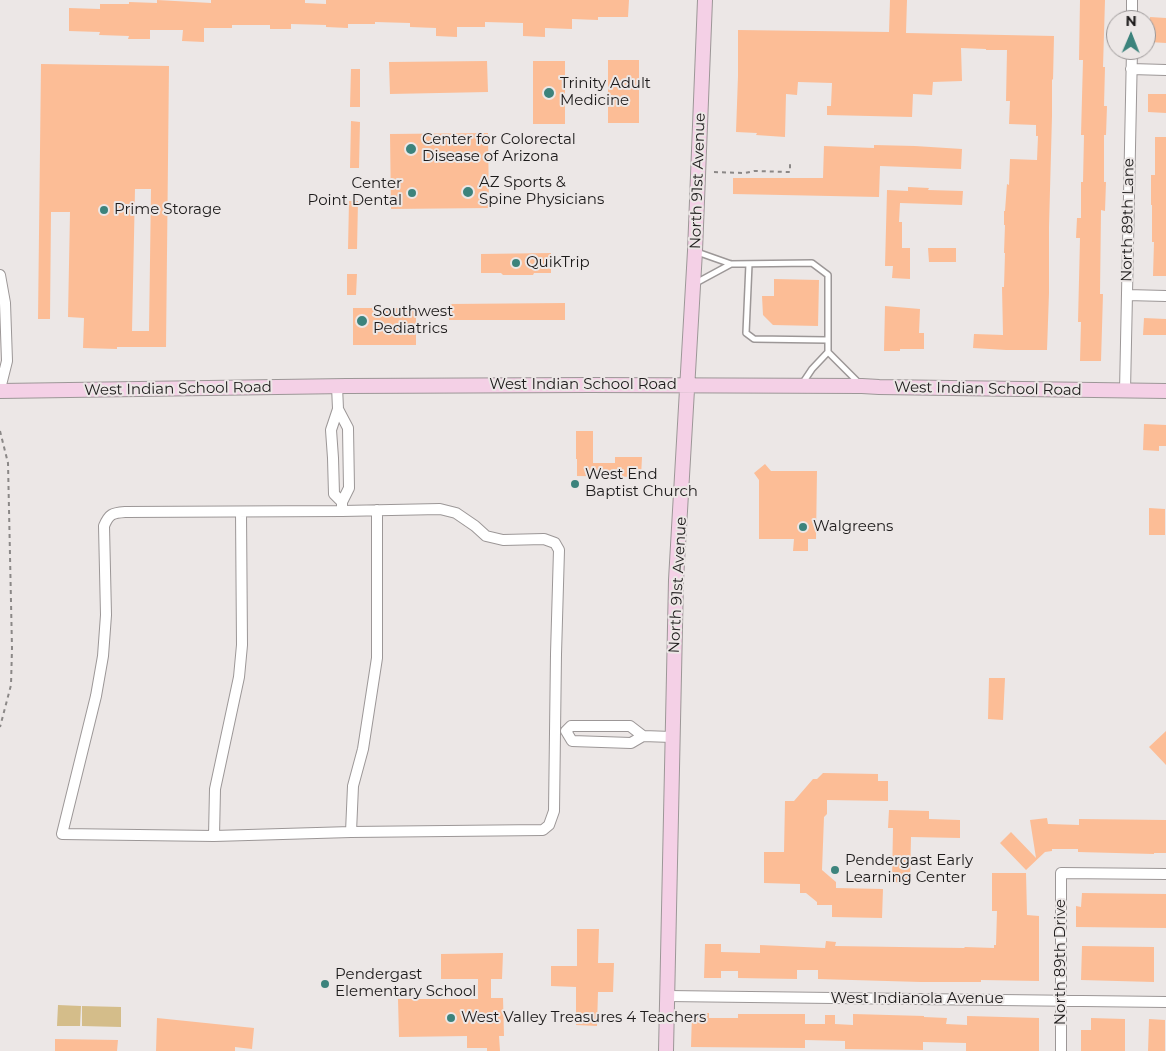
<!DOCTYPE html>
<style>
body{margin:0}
#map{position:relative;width:1166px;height:1051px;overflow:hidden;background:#ece7e6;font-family:Montserrat,sans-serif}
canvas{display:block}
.north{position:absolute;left:1106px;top:10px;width:50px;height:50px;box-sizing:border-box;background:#ece7e6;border:1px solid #999595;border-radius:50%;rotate:1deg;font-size:14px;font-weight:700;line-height:20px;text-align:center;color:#1d1b1b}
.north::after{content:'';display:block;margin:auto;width:18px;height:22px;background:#3c837c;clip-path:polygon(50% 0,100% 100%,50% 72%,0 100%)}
</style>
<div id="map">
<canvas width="1166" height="1051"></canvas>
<div class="north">N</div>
</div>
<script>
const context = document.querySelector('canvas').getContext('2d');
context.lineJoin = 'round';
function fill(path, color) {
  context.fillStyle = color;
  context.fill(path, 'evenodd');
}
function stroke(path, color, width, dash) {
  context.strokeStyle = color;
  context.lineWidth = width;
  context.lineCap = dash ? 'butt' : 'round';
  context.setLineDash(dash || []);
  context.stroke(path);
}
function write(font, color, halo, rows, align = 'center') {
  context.font = font + ' Montserrat,sans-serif';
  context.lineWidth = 4;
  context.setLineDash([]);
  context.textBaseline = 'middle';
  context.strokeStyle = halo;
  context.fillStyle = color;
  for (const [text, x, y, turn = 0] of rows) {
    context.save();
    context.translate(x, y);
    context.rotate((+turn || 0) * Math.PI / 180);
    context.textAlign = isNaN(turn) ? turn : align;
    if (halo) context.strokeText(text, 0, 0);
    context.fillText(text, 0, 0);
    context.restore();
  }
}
const green = new Path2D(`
 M58,1005L81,1006L80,1026H57Z
 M82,1006L121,1007V1027L82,1026Z`);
const building = new Path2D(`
 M157,0L211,3V0H305V3L326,4V0H629L628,17H598V20L572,19V29L545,28V37L523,36V23L485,22V27H457V37L436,36V28L410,27V23L375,22V24H348V28L326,27V25L291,24V29H270V25H232V28H204V42L182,41L183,30H150V39H128L129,36L99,35L100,32L69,31V8L100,9V4H129V2L157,3Z
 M890,0H907L906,33L1054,36L1053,80L1052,79V116L1049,227V293L1047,350H1006L973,348L974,334L1003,335L1002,287H1004L1005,253H1004L1005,225H1004V211H1005L1007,184L1009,185L1010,159L1037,160L1038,136H1036V125L1009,124L1010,101H1006L1007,50H986V49L961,48L962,81L933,82L932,95L913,94L912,117L827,115V106H831L832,83L798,82L797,95L786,94L785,137L756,135L757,133L736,132L738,76V30L889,32Z
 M1080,0H1105L1103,67H1105L1104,106H1107L1106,135H1104V182H1106L1105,211L1101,210L1100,294H1103L1101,361H1080L1081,322H1078L1080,238H1076L1077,218H1081V182H1083L1084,135H1081L1083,60H1079Z
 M1150,17L1166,18V43L1149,42Z
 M608,60H639V123H608Z
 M487,61L488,92L390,94L389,62Z
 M533,61H565V124H533Z
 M41,64L169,66L166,347H117V349L83,348L84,318L68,317L70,212H51L50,319H38ZM135,189H151L149,331H132Z
 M351,69H360V107H350Z
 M1148,94H1166V113L1148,112Z
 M351,121L360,122L359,168H350Z
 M488,133L489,208L391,209L390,134Z
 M1155,137H1166V276H1153L1154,242H1152V205H1151V175H1155Z
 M874,145L915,146L962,149L961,169L880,166L879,197L733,194V178H823L824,146L874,148Z
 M908,187L929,188L928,190L963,191L962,205L900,203L899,222H902V248H910V279L892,278L893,266H885L887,190L908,191Z
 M349,201H358L357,249H348Z
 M928,248H956V262H929Z
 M551,253V273H534L533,275H503L501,273H481V254Z
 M347,274H357L356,295H347Z
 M774,279L819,280L818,326L773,325L763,315L762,296H774Z
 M565,303V320H449V304Z
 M885,306L920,309L919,333H924V349H900V351H884Z
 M353,308H373V311H393V308H405V311H416V345H353Z
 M1144,318L1166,319V335H1143Z
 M1144,424L1166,425V446H1159V451L1143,450Z
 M576,431H593V463H615V457H642L641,477L577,476V459H576Z
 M765,464L771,471H817L816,539H808V551H793L794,539H759V480L754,473Z
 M1149,508L1165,509V535H1149Z
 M989,678H1005L1003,720L988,719Z
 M1166,731V765L1149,747Z
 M823,773L878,774V781H888V801L827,800V814L824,817L822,870L836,882V888L883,889L882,918L832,917V905H817V902L806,893H800V884L764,883V852H784L785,801H794L813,779H817Z
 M889,810L929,811V819L960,820V838L911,837L910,883L892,882L893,828H888Z
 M1047,818L1048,824L1079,825V819L1166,820V853H1154V854L1078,852V849H1052V851L1045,852L1026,870L1000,843L1011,832L1036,858L1030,820Z
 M992,873H1026L1027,915L1039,916V981L981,980V982H921L818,979V970H797V979L738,978V971H721V978H704L705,944H721V952L760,953V945L825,948L826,941L836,942L835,946L964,948L965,947L994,948V945H996L997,911H992Z
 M1082,893L1166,894V928L1076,927V906L1081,907Z
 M577,929H599L598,963H614L613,992H598L597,1026L576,1025V987L551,986V966H577Z
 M1082,946L1154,947V982L1081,980Z
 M503,953L502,979H491V998H503L504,1036H499L500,1051H487V1048H467V1036L399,1037L398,999H478V979H441V954Z
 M692,1013H709V1018H738V1014H805V1024H825V1015H835V1024L853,1025V1014L924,1016V1017L947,1018L946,1024L967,1025V1016L1039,1018V1051H966V1043L923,1042V1050L845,1049V1041L805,1040V1048L691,1047Z
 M157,1018L254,1028L252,1049L235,1047V1051H156Z
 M1091,1018L1125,1019V1051H1081V1030H1091Z
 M1149,1019L1165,1020V1051H1148Z
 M55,1039L118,1040L117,1051H55Z`);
const path = new Path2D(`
 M714,172L745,173L754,171L790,172V162
 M0,431L8,463L12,648L11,685L0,727`);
const lane = new Path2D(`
 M697,252L731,264L812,263L828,275V352L860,384
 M749,264L746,333L754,339L827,340
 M694,284L731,264
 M802,384L812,369L828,352`);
const street = new Path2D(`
 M1132,20V0
 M1131,69L1166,70
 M0,275L5,303L7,361L0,389
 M1127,295L1166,296
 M337,386L338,409L331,430L333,458L334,494L342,502
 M1125,391L1132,50
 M338,409L348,428L349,488L342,502V509
 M440,509L456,513L475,526L486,536L503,540L544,539L555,543L559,550L556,654L554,811L549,825L543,830L351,832L214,836L62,834L96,696L103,656L106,615L104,526C109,514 112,513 125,512L342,511Z
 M566,731L572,741L631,743L643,736L672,737
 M566,731L571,726H630L643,736
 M351,832L353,786L363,749L377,658V510
 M214,836L215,789L239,677L242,645L241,512
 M667,996L1166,1002
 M1061,1051V873L1166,874`);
const secondary = new Path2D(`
 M0,391L347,386L590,385L862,386L879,387L1166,391
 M666,1051L676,580L695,251L705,0`);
const markers = [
 [549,93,6,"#3c837c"],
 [411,149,6,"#3c837c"],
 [468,192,6,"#3c837c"],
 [412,193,5,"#3c837c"],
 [104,210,5,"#3c837c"],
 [516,263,5,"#3c837c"],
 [362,321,6,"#3c837c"],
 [575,484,5,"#3c837c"],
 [803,527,5,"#3c837c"],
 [835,870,5,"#3c837c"],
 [325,984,5,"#3c837c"],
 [451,1018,5,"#3c837c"]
];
const poiNames = [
 ["Trinity Adult",560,84],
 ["Medicine",560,101],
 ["Center for Colorectal",422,140],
 ["Disease of Arizona",422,157],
 ["AZ Sports &",479,183],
 ["Spine Physicians",479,200],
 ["Center",402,184,"right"],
 ["Point Dental",402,201,"right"],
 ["Prime Storage",114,210],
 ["QuikTrip",526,263],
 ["Southwest",373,312],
 ["Pediatrics",373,329],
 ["West End",585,475],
 ["Baptist Church",585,492],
 ["Walgreens",813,527],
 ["Pendergast Early",845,861],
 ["Learning Center",845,878],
 ["Pendergast",335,975],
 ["Elementary School",335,992],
 ["West Valley Treasures 4 Teachers",461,1018]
];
const streetNames = [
 ["North 91st Avenue",698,181,-88],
 ["North 89th Lane",1128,220,-89],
 ["West Indian School Road",583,385],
 ["West Indian School Road",178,389,-1],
 ["West Indian School Road",988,389,1],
 ["North 91st Avenue",678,585,-87],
 ["North 89th Drive",1061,962,-90],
 ["West Indianola Avenue",917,999]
];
fill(green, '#d4bd8a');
fill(building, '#fcbd96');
stroke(lane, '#9c9797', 8);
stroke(street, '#9c9797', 12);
stroke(secondary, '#9c9797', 16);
stroke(path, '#8b8887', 2, [4, 4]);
stroke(lane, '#fff', 5);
stroke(street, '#fff', 10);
stroke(secondary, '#f4d0e6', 14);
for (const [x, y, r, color] of markers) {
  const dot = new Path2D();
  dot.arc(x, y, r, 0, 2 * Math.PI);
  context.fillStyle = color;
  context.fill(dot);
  stroke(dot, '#ece7e6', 2);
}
write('15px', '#1d1b1b', '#ece7e6', poiNames, 'left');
write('15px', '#1d1b1b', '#ece7e6', streetNames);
</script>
